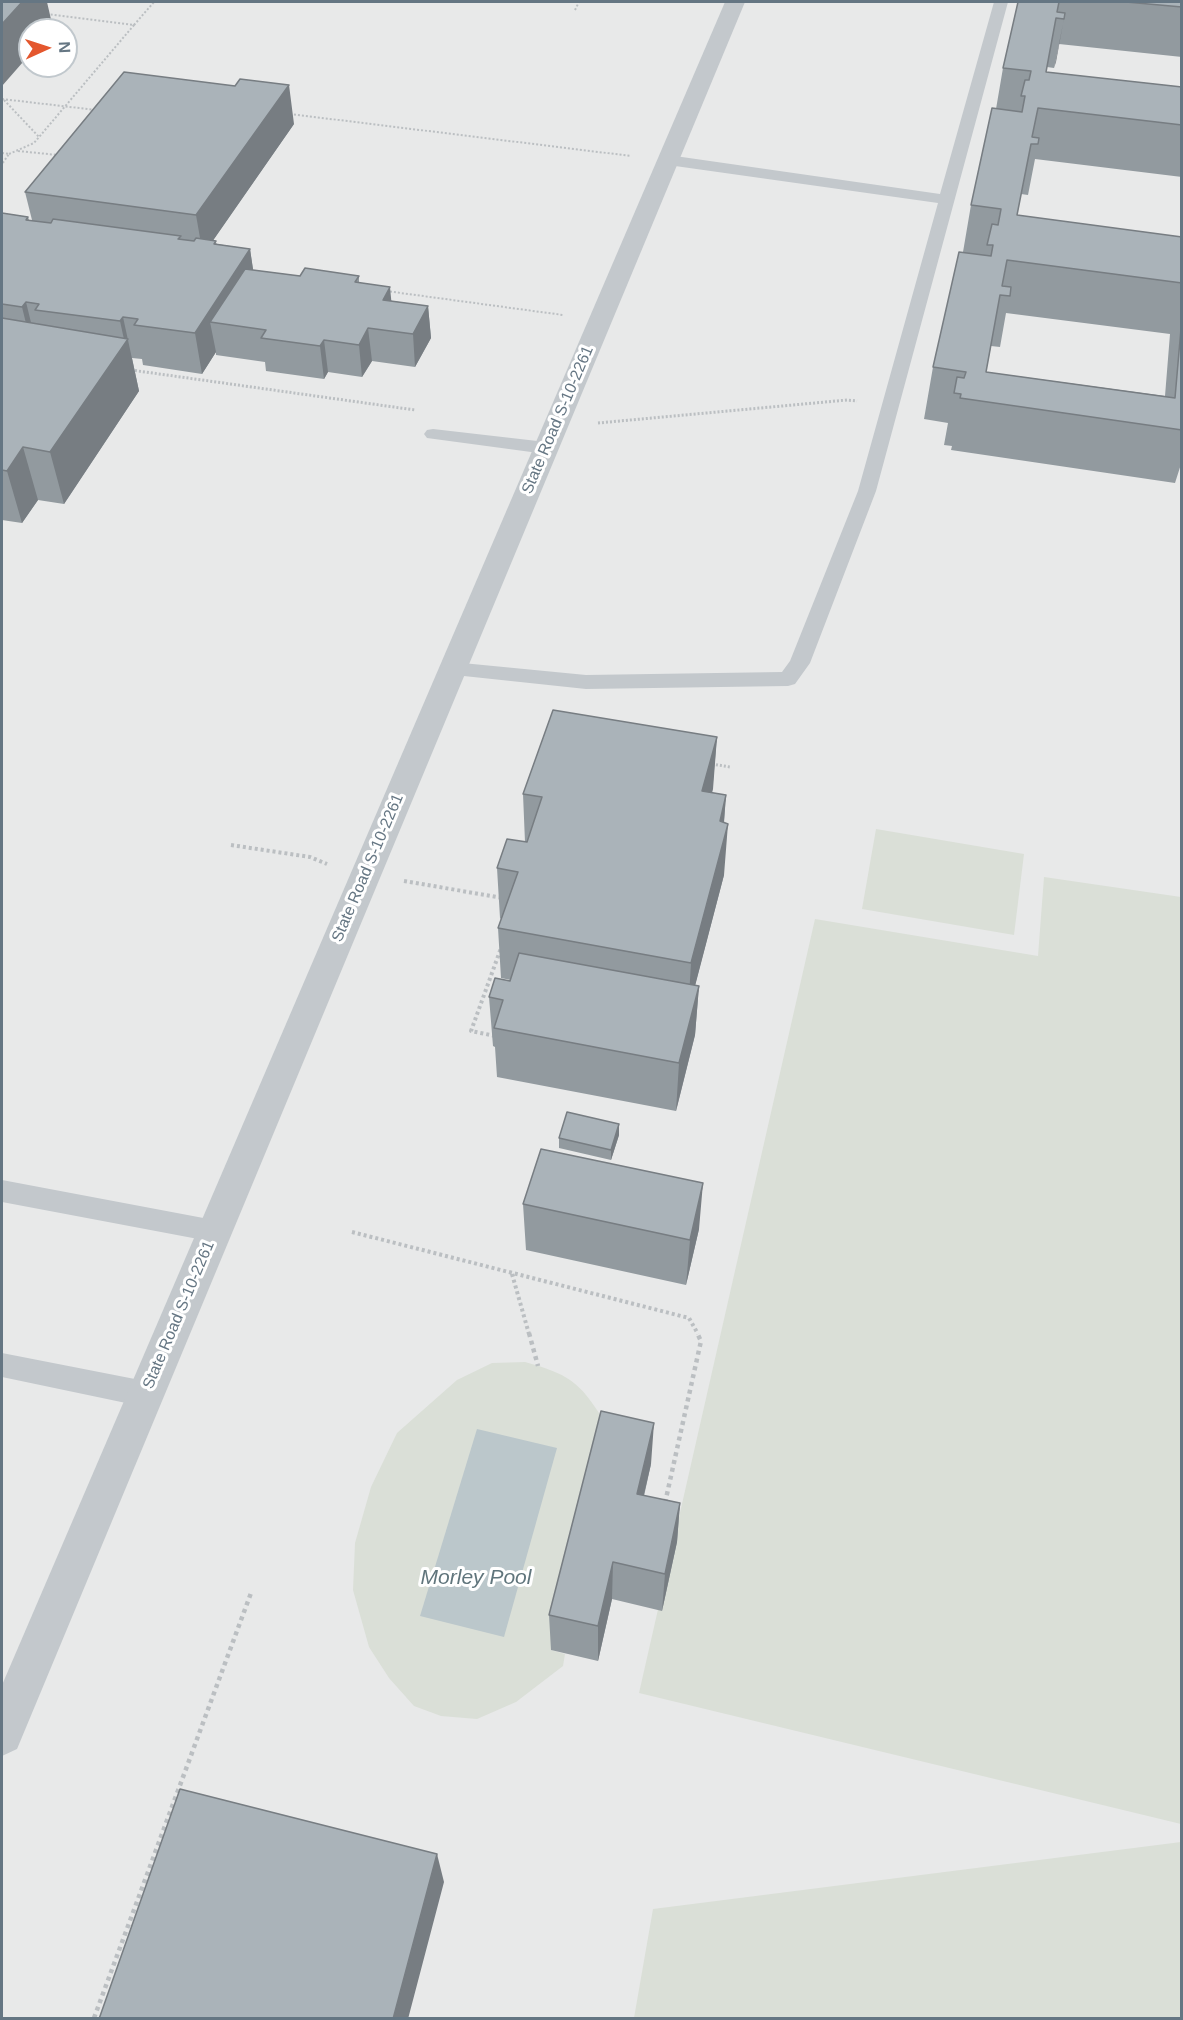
<!DOCTYPE html>
<style>
body{margin:0}
#map{position:relative;width:1183px;height:2020px;overflow:hidden;background:#fafaf8;font-family:Arial,sans-serif}
canvas{display:block}
.frame{position:absolute;inset:0;border:3px solid #657683;pointer-events:none}
.north{position:absolute;left:18px;top:18px;width:60px;height:60px;box-sizing:border-box;background:#fff;border:2px solid #c1c8cd;border-radius:50%;rotate:87deg;font-size:16px;font-weight:700;line-height:24px;text-align:center;color:#657683}
.north::after{content:'';display:block;margin:auto;width:21px;height:27px;background:#e4572e;clip-path:polygon(50% 0,100% 100%,50% 72%,0 100%)}
</style>
<div id="map">
<canvas width="1183" height="2020"></canvas>
<div class="frame"></div>
<div class="north">N</div>
</div>
<script>
const context = document.querySelector('canvas').getContext('2d');
context.lineJoin = 'round';
function fill(path, color) {
  context.fillStyle = color;
  context.fill(path, 'evenodd');
}
function stroke(path, color, width, dash) {
  context.strokeStyle = color;
  context.lineWidth = width;
  context.lineCap = dash ? 'butt' : 'round';
  context.setLineDash(dash || []);
  context.stroke(path);
}
function write(font, color, halo, rows, align = 'center') {
  context.font = font + ' Arial,sans-serif';
  context.lineWidth = 6;
  context.setLineDash([]);
  context.textBaseline = 'middle';
  context.strokeStyle = halo;
  context.fillStyle = color;
  for (const [text, x, y, turn = 0] of rows) {
    context.save();
    context.translate(x, y);
    context.rotate((+turn || 0) * Math.PI / 180);
    context.textAlign = isNaN(turn) ? turn : align;
    if (halo) context.strokeText(text, 0, 0);
    context.fillText(text, 0, 0);
    context.restore();
  }
}
const built = new Path2D(`
 M2,2H1181V2018H2ZM30,30H66V66H30Z`);
const green = new Path2D(`
 M876,829L1024,854L1014,935L862,909Z
 M1044,877L1181,897V1824L639,1693L815,919L1038,956Z
 M525,1362C568,1374 579,1381 603,1419L551,1650L565,1654L563,1666L516,1702L477,1719L441,1716L414,1706L389,1678L369,1647L353,1590L355,1543L371,1487L397,1433L457,1380L492,1363Z
 M1181,1842V2018H634L653,1909Z`);
const water = new Path2D(`
 M477,1429L557,1448L504,1637L420,1616Z`);
const pathFar3 = new Path2D(`
 M575,10L579,2
 M134,25L154,2
 M2,99L96,110
 M4,100L39,137
 M290,114L631,156
 M18,151L58,155
 M2,153L9,154L2,164
 M9,154L34,143L134,25L47,14
 M386,291L563,315`);
const pathFar2 = new Path2D(`
 M131,370L415,410
 M598,423L847,400L857,401
 M712,764L730,767`);
const pathFar1 = new Path2D(`
 M231,845L310,857L327,864
 M404,881L503,898
 M495,1036L471,1031L501,948
 M352,1232L689,1318L698,1334
 M512,1274L529,1334`);
const path = new Path2D(`
 M529,1333L538,1366
 M665,1503L701,1341L697,1333
 M94,2018L251,1593`);
const service = new Path2D(`
 M994,2H1008L876,491L810,663L795,684L788,686L586,689L445,674L442,669L445,664L452,662L586,675L782,672L790,661L858,491L938,203L668,165L660,160L668,155L940,194Z
 M433,429L546,442L552,444L555,448L552,452L546,454L427,438L424,434L427,430Z
 M2,1180L214,1220L223,1223L227,1231L223,1239L214,1242L2,1202Z
 M2,1353L145,1381L155,1385L159,1394L155,1403L145,1407L2,1377Z`);
const minor = new Path2D(`
 M725,2H745L17,1749L2,1756V1685Z`);
const wall = new Path2D(`
 M1018,2H1182V57L1059,44L1054,68L1047,67L1046,72L1182,87V177L1035,159L1028,195L1021,194L1017,216L1182,237V461L1175,483L951,450L952,446L944,445L948,423L924,419L933,367L963,252L971,205L996,109L1003,68ZM1006,313L1170,334L1165,396L986,372L991,346L1000,347Z
 M294,124L213,240L217,244L250,249L253,270L300,276H359V283L392,301L428,306L431,338L415,367L372,361L362,377L328,372L324,379L266,371L265,362L216,355V352L202,374L143,365L142,359L132,358L139,391L64,504L38,500L22,523L2,520V213L28,217L29,220H32L25,192Z
 M717,737L712,793L726,795L724,823V875L695,985L699,986L695,1035L676,1111L497,1077L495,1047L493,1046L489,997L511,980L501,978L498,928L501,919L500,918L497,868L525,842L523,794Z
 M619,1124V1135L611,1160L559,1148V1138Z
 M523,1204L699,1229L686,1285L526,1250Z
 M651,1464L644,1496L680,1503L677,1542L662,1611L612,1599L598,1661L551,1650L549,1615Z`);
const shadedWall = new Path2D(`
 M22,2H47L53,28L51,30H30V54L2,86V24Z
 M1065,13L1056,62L1054,68L1064,19Z
 M289,85L294,124L203,255L196,215Z
 M250,249L256,289L210,322L216,352L202,374L195,333Z
 M390,287L393,319L383,300Z
 M26,302L36,343L32,348L22,307Z
 M428,306L431,338L415,367L413,334Z
 M123,317L139,391L64,504L50,452L125,344L120,321Z
 M368,328L372,361L362,377L359,345Z
 M324,340L328,372L324,379L320,346Z
 M23,447L38,500L22,523L7,471Z
 M717,737L713,789L699,842L702,791Z
 M726,795L722,846L728,824L724,875L688,1013L691,963L720,821Z
 M699,986L695,1035L676,1111L679,1063Z
 M619,1124V1135L611,1160V1150Z
 M703,1183L699,1229L686,1285L690,1240Z
 M654,1423L651,1464L635,1533L637,1494Z
 M680,1503L677,1542L662,1611L665,1574Z
 M613,1562L612,1599L598,1661V1626Z
 M437,1854L444,1882L408,2019H393Z`);
const building = new Path2D(`
 M2,2H22L2,24Z
 M1018,2H1059L1057,12L1065,13L1064,19L1056,18L1046,72L1182,87V125L1038,108L1032,137L1039,138L1038,144H1031L1017,215L1182,237V283L1007,260L1002,286L1011,287L1010,296L1000,295L986,372L1175,398L1182,317V430L960,398L961,394L954,393L957,377L964,378L966,372L933,367L959,252L991,256L993,245H987L992,224L998,225L1001,209L971,205L992,108L1022,112L1025,96H1021L1025,80H1029L1031,71L1003,68Z
 M1126,2H1182V7Z
 M124,72L235,86L240,79L289,85L196,215L25,192Z
 M2,213L28,217L26,220L51,223L53,219L181,236L178,239L194,241L196,238L216,241L214,244L250,249L195,333L134,325L138,319L123,317L120,321L35,310L39,304L26,302L22,307L2,304Z
 M305,268L359,276L355,282L390,287L383,300L428,306L413,334L368,328L359,345L324,340L320,346L261,338L266,330L210,322L245,269L300,276Z
 M2,318L128,339L50,452L23,447L7,471L2,470Z
 M553,710L717,737L702,791L726,795L720,821L728,824L691,963L498,928L518,872L497,868L507,839L527,842L542,797L523,794Z
 M519,953L699,986L679,1063L494,1028L503,1000L489,997L495,978L510,981Z
 M567,1112L619,1124L611,1150L559,1138Z
 M541,1149L703,1183L690,1240L523,1204Z
 M601,1411L654,1423L637,1494L680,1503L665,1574L613,1562L598,1626L549,1615Z
 M180,1789L437,1854L393,2019H99Z`);
const streetNames = [
 ["State Road S-10-2261",558,420,-67],
 ["State Road S-10-2261",368,868,-67],
 ["State Road S-10-2261",179,1315,-67]
];
const nearWaternames = [
 ["Morley Pool",476,1578]
];
fill(built, '#e8e9e9');
fill(green, '#dadfd7');
fill(water, '#bbc7cb');
stroke(pathFar3, '#bbbfc2', 2, [2, 2]);
stroke(pathFar2, '#bbbfc2', 3, [2, 2]);
stroke(pathFar1, '#bbbfc2', 4, [3, 3]);
stroke(path, '#bbbfc2', 4.5, [4, 4]);
fill(service, '#c3c8cc');
fill(minor, '#c3c8cc');
fill(wall, '#929a9f');
fill(shadedWall, '#777d82');
fill(building, '#aab3b9');
stroke(building, '#777d82', 1.5);
write('16px', '#657683', '#fff', streetNames);
write('italic 21px', '#60757c', '#fff', nearWaternames);
</script>
